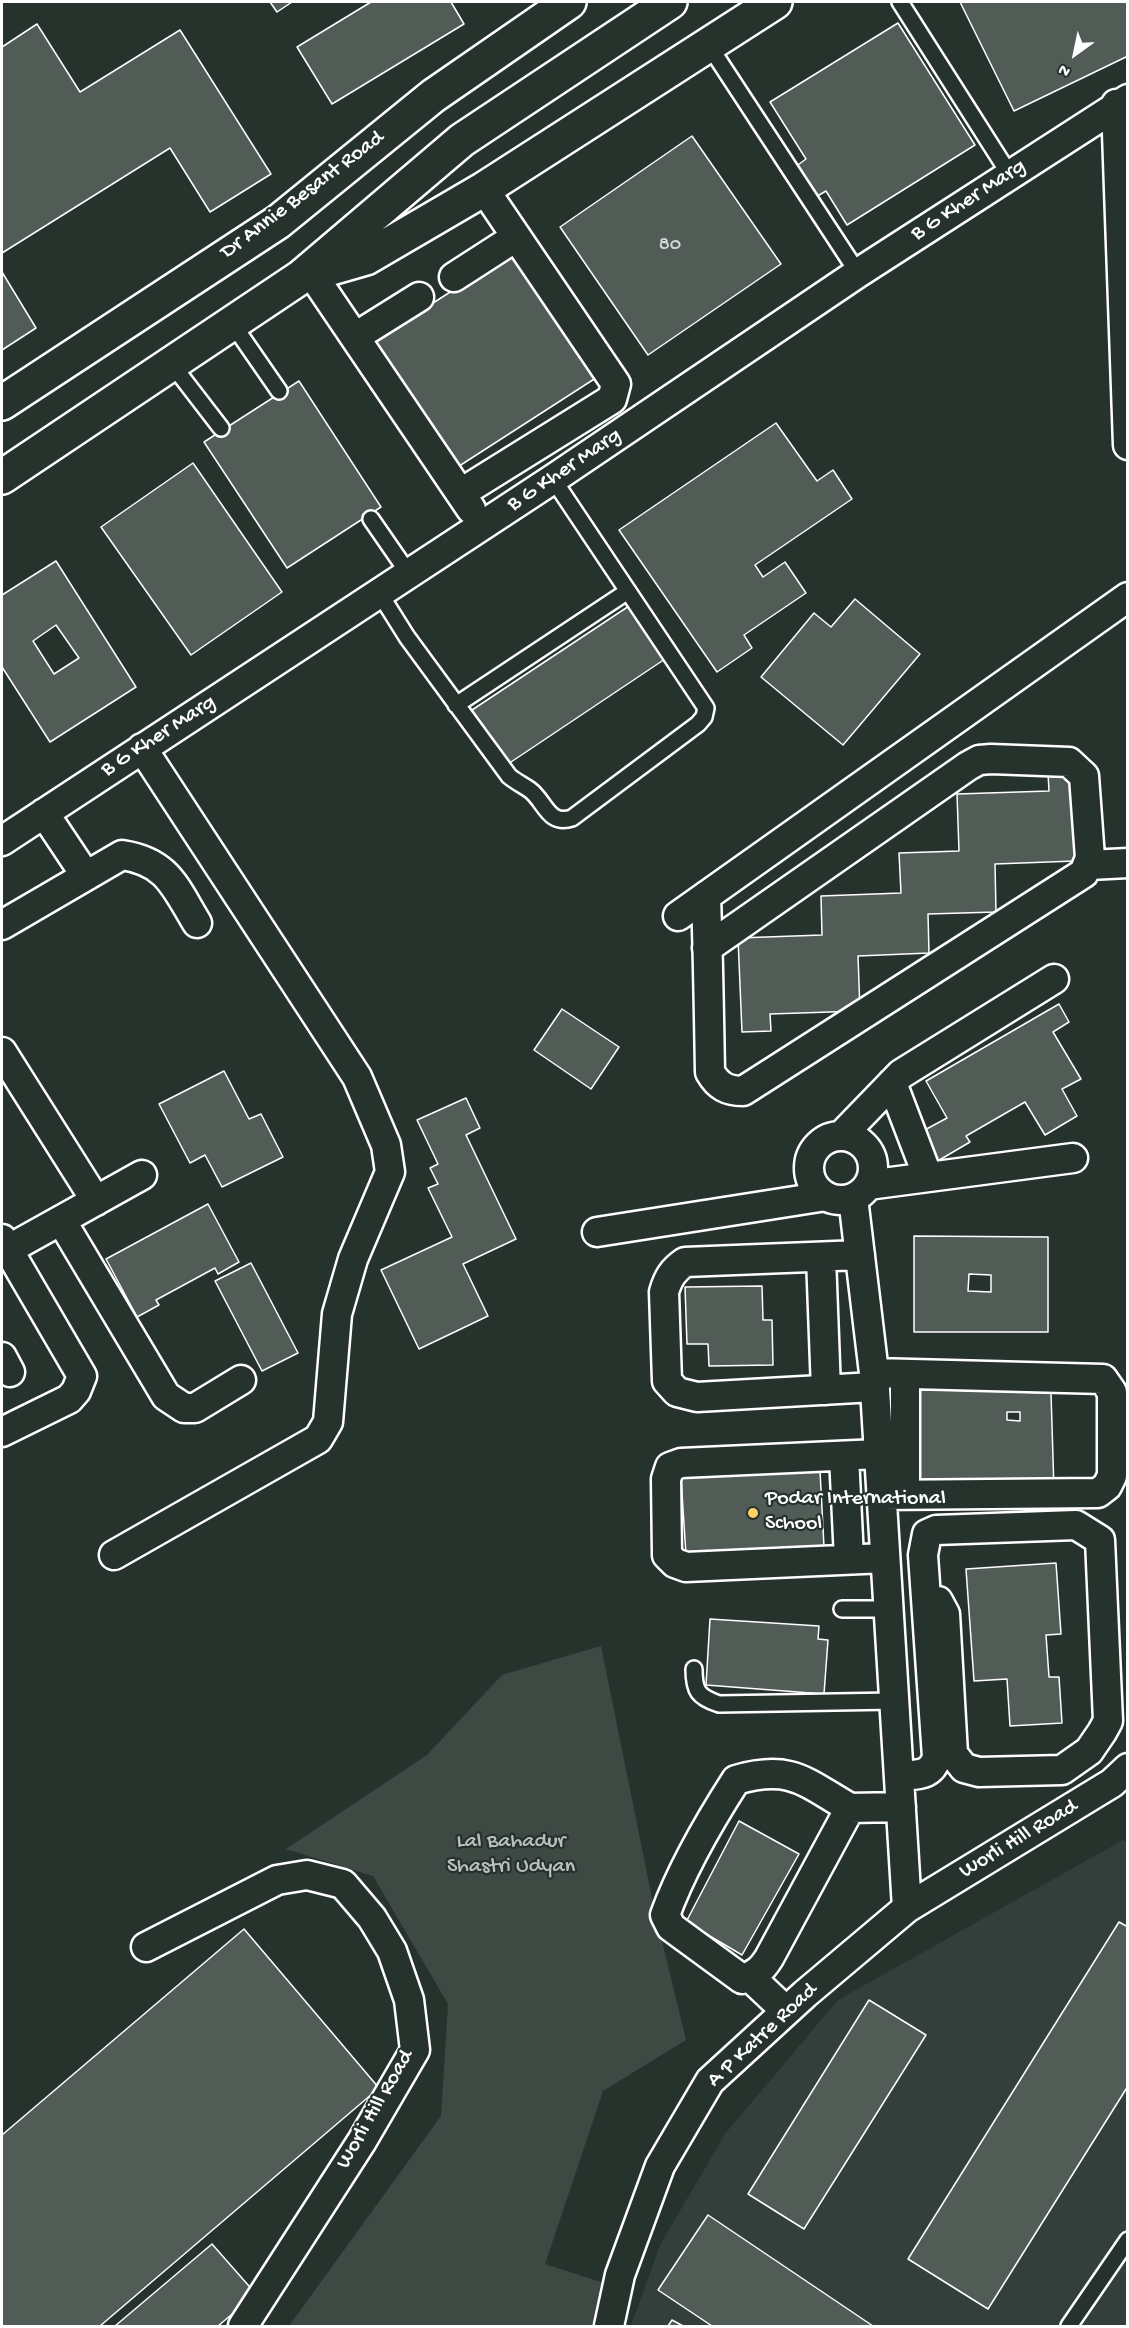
<!DOCTYPE html>
<style>
body{margin:0}
#map{position:relative;width:1129px;height:2328px;overflow:hidden;background:#26332d;font-family:"Gochi Hand",sans-serif}
canvas{display:block}
.frame{position:absolute;inset:0;border:3px solid #fff;pointer-events:none}
.north{position:absolute;left:1045px;top:24px;width:60px;height:60px;-webkit-text-stroke:4px #26332d;paint-order:stroke;rotate:213deg;font-size:16px;font-weight:700;line-height:24px;text-align:center;color:#fff}
.north::after{content:'';display:block;margin:auto;width:21px;height:27px;background:#fff;clip-path:polygon(50% 0,100% 100%,50% 72%,0 100%)}
</style>
<div id="map">
<canvas width="1129" height="2328"></canvas>
<div class="frame"></div>
<div class="north">N</div>
</div>
<script>
const context = document.querySelector('canvas').getContext('2d');
context.lineJoin = 'round';
function fill(path, color) {
  context.fillStyle = color;
  context.fill(path, 'evenodd');
}
function stroke(path, color, width, dash) {
  context.strokeStyle = color;
  context.lineWidth = width;
  context.lineCap = dash ? 'butt' : 'round';
  context.setLineDash(dash || []);
  context.stroke(path);
}
function write(font, color, halo, rows, align = 'center') {
  context.font = font + ' "Gochi Hand",sans-serif';
  context.lineWidth = 4.5;
  context.setLineDash([]);
  context.textBaseline = 'middle';
  context.strokeStyle = halo;
  context.fillStyle = color;
  for (const [text, x, y, turn = 0] of rows) {
    context.save();
    context.translate(x, y);
    context.rotate((+turn || 0) * Math.PI / 180);
    context.textAlign = isNaN(turn) ? turn : align;
    if (halo) context.strokeText(text, 0, 0);
    context.fillText(text, 0, 0);
    context.restore();
  }
}
const built = new Path2D(`
 M1123,1840L1127,1843V2326H631L660,2245L725,2134L838,2000Z`);
const green = new Path2D(`
 M601,1646L654,1908L686,2040L603,2091L545,2264L604,2283L592,2326H289L441,2116L448,2004L373,1876L286,1849L427,1755L502,1675Z`);
const building = new Path2D(`
 M270,2H292L277,12Z
 M371,2H451L464,24L332,104L297,47Z
 M960,2H1128V56L1014,111Z
 M898,23L975,145L847,225L826,191L814,198L795,167L806,159L770,102Z
 M37,24L80,92L180,30L271,174L210,212L170,148L2,253V47Z
 M692,136L781,264L648,355L560,227Z
 M520,247L602,374L453,470L371,343Z
 M2,272L36,328L2,350Z
 M299,381L381,507L287,568L204,442Z
 M776,423L817,481L833,470L852,499L755,565L763,577L785,562L806,593L744,635L752,648L717,672L619,530Z
 M193,463L282,592L191,655L101,527Z
 M56,561L136,687L50,742L2,667V595ZM56,625L79,658L54,674L33,641Z
 M855,599L920,654L843,745L761,677L814,613L831,627Z
 M629,606L665,659L508,764L472,710Z
 M1048,773H1071L1075,861L995,864L996,912L928,914L929,953L858,956L860,1011L770,1014L771,1031L742,1032L738,938L822,935L821,896L901,893L899,853L959,851L957,794L1049,791Z
 M1059,1004L1069,1022L1053,1032L1081,1079L1062,1089L1077,1116L1045,1135L1025,1102L966,1136L970,1142L936,1162L919,1133L947,1118L926,1081Z
 M562,1009L619,1047L591,1089L534,1050Z
 M224,1071L249,1119L261,1114L283,1157L222,1187L205,1155L190,1163L159,1104Z
 M466,1098L480,1128L466,1135L516,1239L463,1264L488,1316L419,1349L381,1270L452,1237L428,1188L438,1184L430,1168L438,1164L417,1120Z
 M208,1204L239,1262L218,1274L215,1268L156,1300L159,1305L137,1317L106,1259Z
 M914,1236L1048,1237V1332H914ZM969,1274L991,1275V1292L968,1291Z
 M251,1263L298,1353L262,1371L215,1281Z
 M762,1286L763,1320H772L773,1365L709,1366L708,1344H687L685,1287Z
 M914,1389L1051,1393L1054,1490L911,1486ZM1007,1412H1020V1421L1007,1420Z
 M820,1471L824,1547L686,1555L681,1478Z
 M1056,1563L1061,1634L1046,1635L1049,1677H1059L1062,1723L1010,1726L1007,1679L974,1681L966,1569Z
 M710,1619L819,1626L818,1639L828,1640L824,1694L706,1685Z
 M739,1821L799,1854L742,1955L686,1922Z
 M1119,1922L1128,1927V2086L988,2309L908,2259Z
 M244,1929L379,2088L100,2326H2V2135Z
 M869,2000L926,2035L804,2229L748,2194Z
 M708,2215L873,2326H712L658,2290Z
 M212,2244L256,2294L218,2326H115Z
 M672,2320L683,2326H668Z`);
const service = new Path2D(`
 M900,2L1010,175
 M708,44L858,273
 M232,323L279,391
 M171,363L221,428
 M371,519L409,574
 M380,594L407,637L509,776C516,782 523,785 530,790C545,801 548,826 572,818L698,724L704,717L706,708L553,479
 M456,705L628,591
 M842,1609H888
 M694,1669C694,1691 698,1697 719,1704L894,1701
 M1069,2326L1128,2240`);
const minor = new Path2D(`
 M1116,104L1128,445
 M312,274L471,509
 M454,277L516,237
 M355,337L419,297
 M461,493L612,399L616,384L484,189
 M44,813L86,876
 M2,841L553,479L858,273L1128,99
 M1089,865L1128,863
 M706,896C708,955 709,1014 710,1072C718,1086 727,1091 743,1091L1084,873L1090,858L1084,776L1069,762L991,759L979,760L968,766L707,948
 M678,916L1128,597
 M2,925L122,855C168,862 175,887 197,923
 M2,1052L96,1201
 M892,1083L928,1177
 M842,1135L901,1074L1054,979
 M809 1168a32 32 0 1 1 64 0a32 32 0 1 1-64 0Z
 M868,1185L1073,1158
 M853,1198L874,1373L907,1908
 M61,1220L166,1396L184,1408H195L241,1380
 M597,1232L826,1196
 M2,1239L82,1376L76,1391L69,1399L2,1432
 M2,1253L142,1175
 M860,1255L685,1262C673,1270 668,1278 664,1292L667,1381L677,1392L697,1397L874,1387
 M821,1257L826,1390
 M2,1357L10,1372
 M874,1373L1103,1379L1112,1392V1476L1107,1486L1098,1493L881,1495
 M878,1454L681,1463L670,1467L666,1479L667,1555L675,1563L686,1567L885,1558
 M844,1456L849,1559
 M905,1494V1375
 M114,1555L318,1439L328,1422L337,1314L353,1259L390,1172L386,1145L357,1077L142,748
 M899,1776C917,1774 931,1777 937,1757L923,1555L927,1534L936,1530L1076,1525L1100,1540L1108,1721L1102,1732L1089,1751L1062,1770L979,1772L964,1768L953,1754L945,1614L938,1601L926,1599
 M850,1808C805,1782 791,1764 736,1780C709,1822 682,1868 665,1915L671,1927L742,1979C756,1975 762,1969 769,1958L850,1808L901,1807
 M146,1947L277,1880L307,1875L343,1884L372,1918L392,1951L409,2000L415,2050L362,2141L243,2326
 M750,1977L786,2011
 M609,2326L620,2275L660,2166L710,2081L805,1994L907,1908L1112,1783L1128,1768`);
const primary = new Path2D(`
 M314,273L366,258L484,189L775,2
 M2,403L278,222L433,96L569,2
 M2,477L301,277L462,140L670,2`);
const markers = [
 [753,1513,6,"#ffd166"]
];
const numberNames = [
 ["80",670,246]
];
const streetNames = [
 ["Dr Annie Besant Road",303,196,-37],
 ["B G Kher Marg",969,201,-33],
 ["B G Kher Marg",565,471,-34],
 ["B G Kher Marg",159,737,-33],
 ["Worli Hill Road",1019,1840,-31],
 ["A P Katre Road",763,2036,-43],
 ["Worli Hill Road",376,2110,-60]
];
const poiNames = [
 ["Podar International",765,1500],
 ["School",765,1525]
];
const parkNames = [
 ["Lal Bahadur",511,1843],
 ["Shastri Udyan",511,1868]
];
fill(built, '#333f3a');
fill(green, '#3e4944');
fill(building, '#515c57');
stroke(building, '#fff', 1.5);
stroke(service, '#fff', 20);
stroke(minor, '#fff', 33);
stroke(primary, '#fff', 38);
stroke(service, '#26332d', 15);
stroke(minor, '#26332d', 28);
stroke(primary, '#26332d', 33);
for (const [x, y, r, color] of markers) {
  const dot = new Path2D();
  dot.arc(x, y, r, 0, 2 * Math.PI);
  context.fillStyle = color;
  context.fill(dot);
  stroke(dot, '#26332d', 2);
}
write('20px', '#d4d6d5', null, numberNames);
write('22px', '#fff', '#26332d', streetNames);
write('22px', '#fff', '#26332d', poiNames, 'left');
write('22px', '#bbbfbe', '#26332d', parkNames);
</script>
